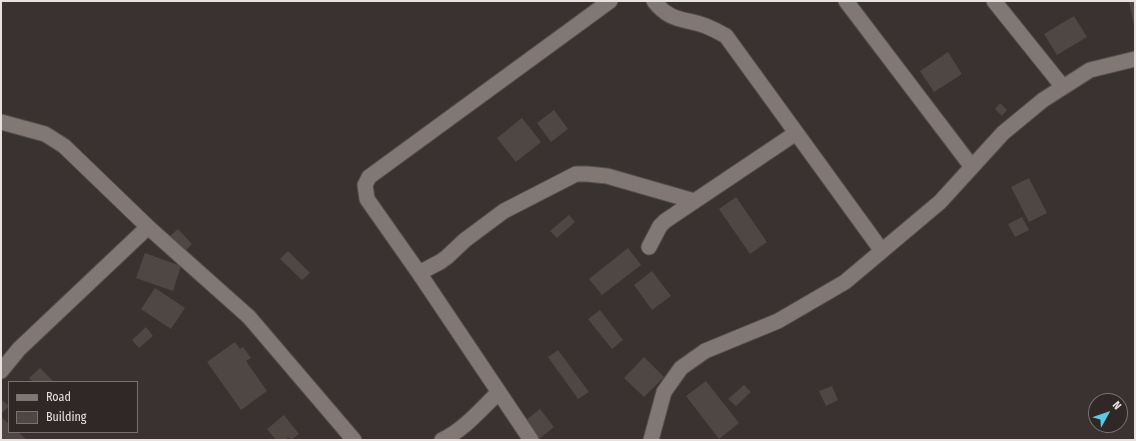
<!DOCTYPE html>
<style>
body{margin:0}
#map{position:relative;width:1136px;height:441px;overflow:hidden;background:#3a3230;font-family:"Fira Sans Condensed",sans-serif}
canvas{display:block}
.frame{position:absolute;inset:0;border:2px solid #e7e2e0;pointer-events:none}
.legend{position:absolute;left:8px;top:381px;width:130px;height:52px;box-sizing:border-box;background:#302826;border:1px solid #797270;margin:0;padding:5px 7px;list-style:none;font-size:12px;color:#e7e2e0}
.legend li{display:flex;align-items:center;gap:8px;height:20px}
.legend b{width:20px;border:1px solid #797270}
.north{position:absolute;left:1088px;top:393px;width:40px;height:40px;box-sizing:border-box;background:#302826;border:1px solid #797270;border-radius:50%;rotate:50deg;font-size:11px;font-weight:700;line-height:16px;text-align:center;color:#e7e2e0}
.north::after{content:'';display:block;margin:auto;width:14px;height:18px;background:#5bc8e6;clip-path:polygon(50% 0,100% 100%,50% 72%,0 100%)}
</style>
<div id="map">
<canvas width="1136" height="441"></canvas>
<div class="frame"></div>
<ul class="legend">
<li><b style="height:5px;background:#817875"></b>Road</li>
<li><b style="height:11px;background:#4f4744"></b>Building</li>
</ul>
<div class="north">N</div>
</div>
<script>
const context = document.querySelector('canvas').getContext('2d');
context.lineJoin = 'round';
function fill(path, color) {
  context.fillStyle = color;
  context.fill(path, 'evenodd');
}
function stroke(path, color, width, dash) {
  context.strokeStyle = color;
  context.lineWidth = width;
  context.lineCap = dash ? 'butt' : 'round';
  context.setLineDash(dash || []);
  context.stroke(path);
}
const building = new Path2D(`
 M1129,1H1135V26H1134Z
 M1074,16L1087,37L1057,55L1044,34Z
 M948,52L962,74L934,92L920,71Z
 M1000,103L1007,110L1002,116L995,109Z
 M554,110L568,129L551,142L537,123Z
 M522,118L541,142L516,162L497,138Z
 M1029,178L1047,213L1029,222L1011,187Z
 M736,197L767,242L750,254L719,209Z
 M569,215L575,222L557,238L550,231Z
 M1022,217L1029,230L1015,237L1008,224Z
 M178,229L192,244L182,254L168,238Z
 M628,248L641,265L602,295L589,279Z
 M288,251L310,273L302,280L280,259Z
 M145,253L181,266L173,291L136,278Z
 M652,271L671,296L652,310L634,285Z
 M155,288L185,308L171,329L141,309Z
 M600,310L623,340L612,349L588,319Z
 M146,327L153,336L139,348L132,340Z
 M235,342L240,349L243,347L251,358L246,361L267,391L241,410L207,362Z
 M558,350L589,392L578,399L548,357Z
 M644,357L664,377L644,397L624,378Z
 M40,368L53,381L52,382H33L29,378Z
 M706,381L739,423L719,439L686,396Z
 M744,385L751,392L736,406L728,399Z
 M832,386L838,400L826,406L819,391Z
 M1,399L9,406L1,414Z
 M540,409L554,427L538,440L521,424Z
 M284,415L299,434L291,440L288,437L287,438L289,440H274L275,439L267,429Z
 M1,417L9,424V432H18L27,440H1Z`);
const street = new Path2D(`
 M654,1C670,22 684,18 706,26C713,29 719,32 726,36L882,251
 M846,1L972,167
 M994,1L1063,87
 M1,122L45,134L64,146L148,227L249,317L354,440
 M649,247L660,226L665,221L796,133
 M419,273L440,262L447,257L465,240L504,211L576,174H587L607,176L694,201
 M1,371L19,349L148,227
 M442,440C465,429 481,409 499,392
 M531,440L419,273L367,199L365,185L369,177L610,1
 M651,440L664,392L681,368L705,351L778,321L845,282L940,202L1003,133L1043,100L1090,70L1135,59`);
fill(building, '#4f4744');
stroke(street, '#544e4c', 17);
stroke(street, '#817875', 15);
</script>
